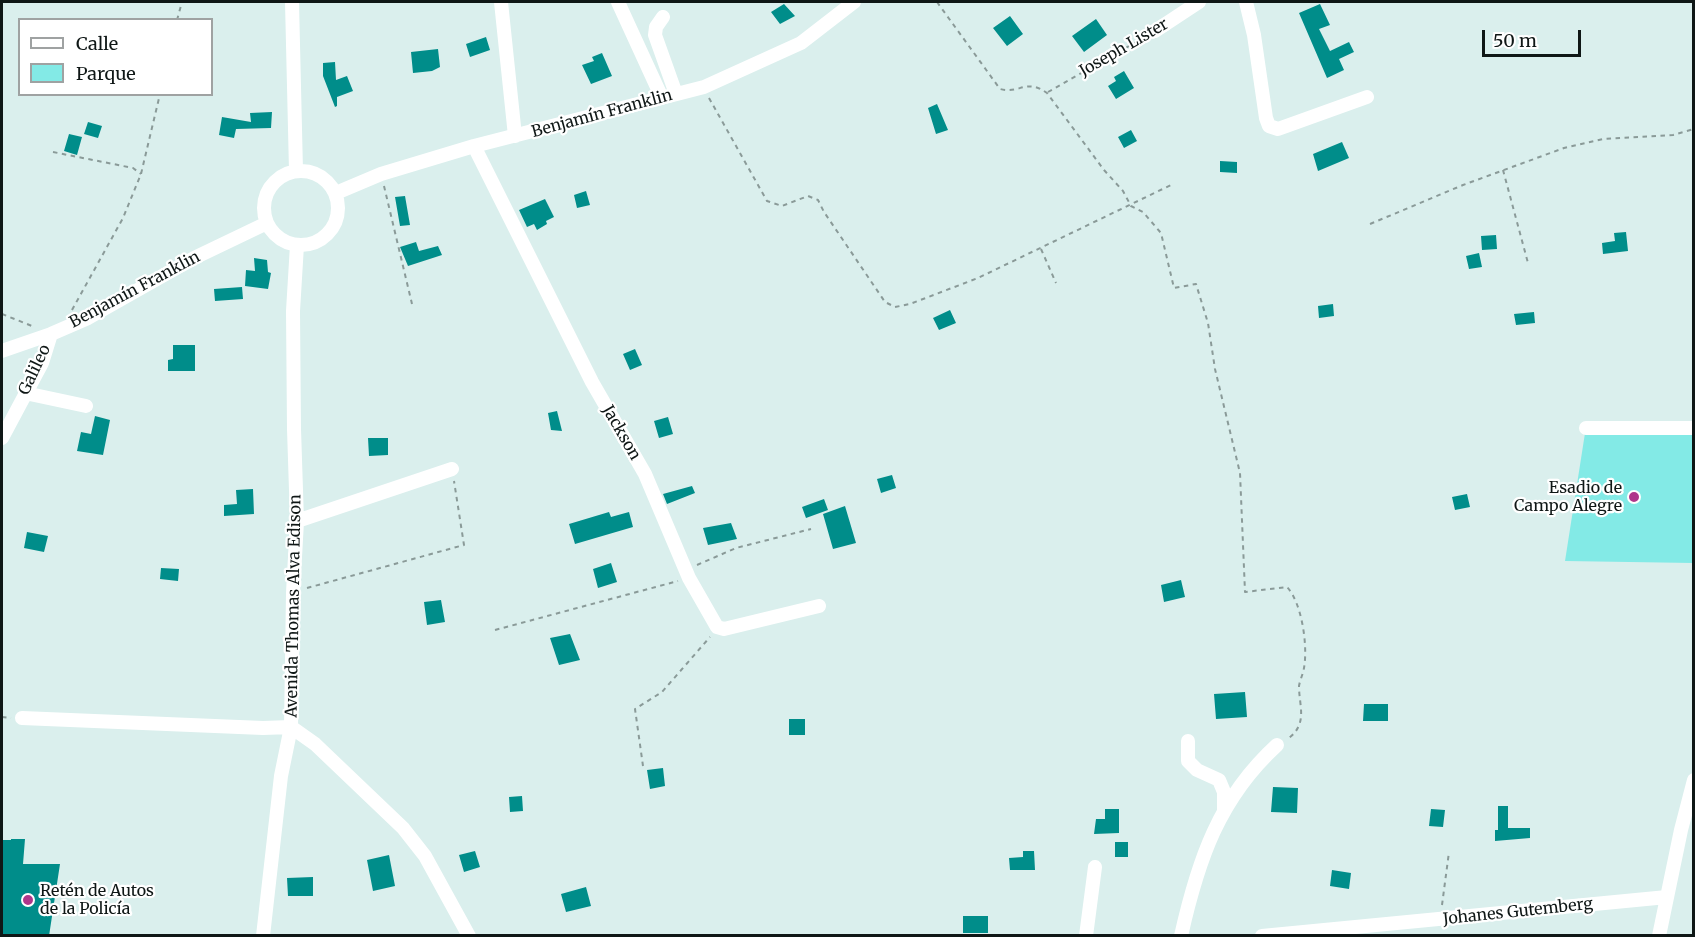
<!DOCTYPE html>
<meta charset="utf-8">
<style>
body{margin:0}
#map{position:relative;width:1695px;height:937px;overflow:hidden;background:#daefed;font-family:Merriweather,serif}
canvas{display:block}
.frame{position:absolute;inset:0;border:3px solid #0f1716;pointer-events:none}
.legend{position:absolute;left:18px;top:18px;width:195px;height:78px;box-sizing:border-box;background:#fff;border:2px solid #9fa2a2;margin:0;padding:8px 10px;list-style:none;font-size:18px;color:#0f1716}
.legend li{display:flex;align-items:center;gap:12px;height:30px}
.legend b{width:30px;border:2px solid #9fa2a2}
.scale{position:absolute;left:1482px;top:30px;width:99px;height:27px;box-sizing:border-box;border:3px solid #0f1716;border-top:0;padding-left:8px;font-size:18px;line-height:21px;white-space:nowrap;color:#0f1716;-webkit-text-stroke:4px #fff;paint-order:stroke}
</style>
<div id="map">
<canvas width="1695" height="937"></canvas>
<div class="frame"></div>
<ul class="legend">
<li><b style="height:8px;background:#fff"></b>Calle</li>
<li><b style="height:16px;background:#83eae6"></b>Parque</li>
</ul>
<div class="scale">50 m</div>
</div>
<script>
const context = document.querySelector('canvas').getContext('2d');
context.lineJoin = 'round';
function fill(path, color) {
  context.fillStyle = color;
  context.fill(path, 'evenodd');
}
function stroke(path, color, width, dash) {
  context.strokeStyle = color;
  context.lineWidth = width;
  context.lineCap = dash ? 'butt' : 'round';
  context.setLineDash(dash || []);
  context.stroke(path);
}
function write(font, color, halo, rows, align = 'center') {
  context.font = font + ' Merriweather,serif';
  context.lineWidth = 4.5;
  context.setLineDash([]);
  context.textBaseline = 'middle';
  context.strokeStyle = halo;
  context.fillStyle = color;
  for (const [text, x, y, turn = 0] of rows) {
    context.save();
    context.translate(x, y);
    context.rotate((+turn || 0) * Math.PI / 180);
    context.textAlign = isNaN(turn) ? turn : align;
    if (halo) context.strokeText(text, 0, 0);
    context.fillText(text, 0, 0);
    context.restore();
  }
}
const green = new Path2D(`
 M1585,433H1693V563L1565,561Z`);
const building = new Path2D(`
 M784,4L795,16L780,24L771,12Z
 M1320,4L1330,25L1319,29L1330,51L1349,42L1354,52L1339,59L1344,70L1327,78L1299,13Z
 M1010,16L1023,34L1007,46L993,28Z
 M1096,19L1107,35L1084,52L1072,36Z
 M486,37L490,50L470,57L466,44Z
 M438,49L440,67L432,71L413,73L411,52Z
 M602,53L612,76L591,84L582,65L594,61L592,57Z
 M335,62L336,80L347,76L353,91L337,97V106L335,107L323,76V63Z
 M1124,71L1134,88L1116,99L1108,86L1116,81L1114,77Z
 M937,104L948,130L936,134L928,108Z
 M272,112L271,128L236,129L234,138L219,135L222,117L251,122L250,113Z
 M88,122L102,126L98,138L84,134Z
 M1131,130L1137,141L1124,148L1118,137Z
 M69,134L82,137L77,155L64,151Z
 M1342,142L1349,158L1318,171L1313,154Z
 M1220,161L1237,162V173L1220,172Z
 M586,191L590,205L577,208L574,195Z
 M405,196L410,225L400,226L395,197Z
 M545,199L554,217L546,221L547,224L537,230L534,224L527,227L519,210Z
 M1626,232L1628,251L1603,254L1602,243L1615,241L1614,233Z
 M1496,235L1497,249L1482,250L1481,236Z
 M416,242L419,251L438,246L442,255L408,266L400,247Z
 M1479,253L1482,267L1469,269L1466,256Z
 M254,258L267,260L268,272L271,273L268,289L245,286L246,270L255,271Z
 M242,287L243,299L215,301L214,289Z
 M1333,304L1334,316L1319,318L1318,306Z
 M950,310L956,323L939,330L933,318Z
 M1534,312L1535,323L1516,325L1514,314Z
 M173,345H195V371H168V360L173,359Z
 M635,349L642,365L630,370L623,354Z
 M557,411L562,431L551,430L548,413Z
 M95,416L110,420L103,455L77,451L81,432L91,434Z
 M668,417L673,434L659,438L654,421Z
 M368,438H388V455L369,456Z
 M892,475L896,488L881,493L877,479Z
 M692,486L695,493L667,504L663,494Z
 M253,489L254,514L224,516V505L237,504L236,490Z
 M1467,494L1470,507L1455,510L1452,497Z
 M824,499L828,510L806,518L802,507Z
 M845,506L856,543L833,549L823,514Z
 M609,512L611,517L629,512L633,527L575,544L569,524Z
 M731,523L737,539L708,545L703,528Z
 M27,532L48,536L44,552L24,548Z
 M611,563L617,582L598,588L593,569Z
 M161,568L179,569L178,581L160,579Z
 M1181,580L1185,597L1164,602L1161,585Z
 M441,600L445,622L427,625L424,602Z
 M570,634L580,660L559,665L550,638Z
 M1245,692L1247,717L1216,719L1214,694Z
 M1364,704H1388V721H1363Z
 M789,719H805V735H789Z
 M663,768L665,786L650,789L647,770Z
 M1273,787L1298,788L1297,813L1271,812Z
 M522,796L523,811L510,812L509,797Z
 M1498,806H1508V828H1530V838L1495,841V830H1498Z
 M1105,809H1119V833L1094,834L1096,819H1105Z
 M1431,809L1445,810L1443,827L1429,826Z
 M11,839H25L23,864H60L49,936H2V840H11Z
 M1115,842H1128V857H1115Z
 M475,851L480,867L464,872L459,855Z
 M1023,851H1034L1035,870H1010L1009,858L1023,857Z
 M389,855L395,886L373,891L367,860Z
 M1332,870L1351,873L1349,889L1330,886Z
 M313,877V896H288L287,878Z
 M586,887L591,906L566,912L561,894Z
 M963,916H988V933H963Z`);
const path = new Path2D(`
 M937,2L1000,89C1020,94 1026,78 1047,93L1104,170L1123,191L1131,206L1143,212L1161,233L1174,288L1196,284L1208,323L1215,369L1240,473L1245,592L1287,587C1302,603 1308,646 1304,668C1303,674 1300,680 1299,686C1299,706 1308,723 1289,738
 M177,20L182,2
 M1048,92L1145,37
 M709,98L767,201L782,206L808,196L818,200L824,212L885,302L895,307L910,304L978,278L1171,185
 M53,152L133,168L141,174
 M1503,170L1528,263
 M384,186L412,304
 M1370,224L1463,185L1564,148L1603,139L1673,135L1694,129
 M1041,249L1056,283
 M72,310L123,218L141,174L160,94
 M2,314L32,326
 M697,565L736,548L811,529
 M307,588L464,545L454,481
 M495,630L678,581
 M2,717L11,718
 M643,766L635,709L662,692L710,637
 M1442,905L1449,852`);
const minor = new Path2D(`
 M292,2L296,171
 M501,2L515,136
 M618,2L662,98
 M1246,2L1254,35L1266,118L1269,126L1278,129L1367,97
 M663,17L656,27L655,35L676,94
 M1155,31L1199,2
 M474,146L592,382L645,474L689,578L717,627L724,629L819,606
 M264 208a37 37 0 1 1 74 0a37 37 0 1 1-74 0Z
 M336,193L381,174L474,146L704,87L801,43L854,2
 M297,245L293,311L294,429L297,521L293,593L291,727L315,744L403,828L425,856L469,936
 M2,351L51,334L88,318L194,258L267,223
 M25,393L86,406
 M1586,428H1694
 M2,438L42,363L51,334
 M297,521L452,469
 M22,718L263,728L291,727L281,776L263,936
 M1188,741V761L1197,770L1219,780L1224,792V810
 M1086,936L1095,867
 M1181,936C1198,860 1219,798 1277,745
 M1262,936L1667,897
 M1659,936L1681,830L1694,780`);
const markers = [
 [1634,497,6,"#af368b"],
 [28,900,6,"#af368b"]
];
const streetNames = [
 ["Joseph Lister",1124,48,-30],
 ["Benjamín Franklin",602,114,-15],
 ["Benjamín Franklin",135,290,-28],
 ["Galileo",35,370,-65],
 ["Jackson",621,433,60],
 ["Avenida Thomas Alva Edison",294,606,-89],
 ["Johanes Gutemberg",1518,912,-6]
];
const poiNames = [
 ["Esadio de",1622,488],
 ["Campo Alegre",1622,506],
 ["Retén de Autos",40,891,"left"],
 ["de la Policía",40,909,"left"]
];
fill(green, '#83eae6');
fill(building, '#008d8a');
stroke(path, '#8a9a98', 2, [4.5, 4.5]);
stroke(minor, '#fff', 14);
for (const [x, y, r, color] of markers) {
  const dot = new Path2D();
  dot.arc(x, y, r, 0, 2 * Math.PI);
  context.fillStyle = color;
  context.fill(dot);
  stroke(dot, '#fff', 2);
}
write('16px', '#0f1716', '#fff', streetNames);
write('16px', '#0f1716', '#fff', poiNames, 'right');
</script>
